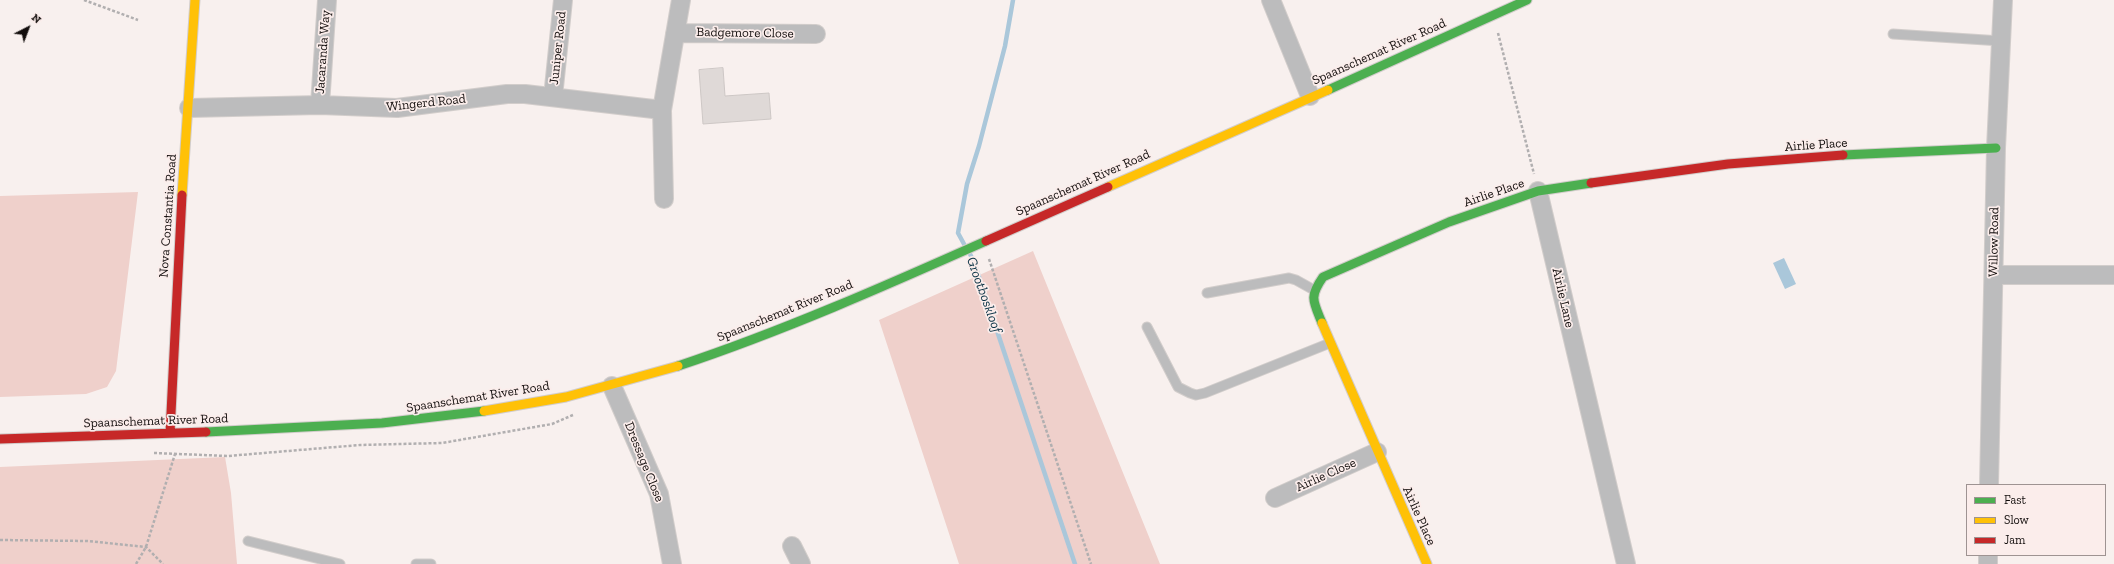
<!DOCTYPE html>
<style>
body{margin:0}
#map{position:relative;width:2114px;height:564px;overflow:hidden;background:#f8f0ee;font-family:"Zilla Slab",serif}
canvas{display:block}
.legend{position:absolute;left:1966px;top:484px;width:140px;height:72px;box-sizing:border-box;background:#fbedeb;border:1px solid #9e9392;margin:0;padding:5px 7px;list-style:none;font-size:12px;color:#120d0c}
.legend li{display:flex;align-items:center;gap:8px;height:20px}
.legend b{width:20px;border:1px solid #9e9392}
.north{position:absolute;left:8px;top:8px;width:40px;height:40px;-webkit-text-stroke:3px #fbedeb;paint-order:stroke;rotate:42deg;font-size:11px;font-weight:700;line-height:16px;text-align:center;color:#120d0c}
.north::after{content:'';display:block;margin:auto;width:14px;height:18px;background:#120d0c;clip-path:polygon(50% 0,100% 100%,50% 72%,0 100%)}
</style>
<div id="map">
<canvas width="2114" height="564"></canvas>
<ul class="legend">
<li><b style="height:5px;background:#4caf50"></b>Fast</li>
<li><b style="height:5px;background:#ffc107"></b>Slow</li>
<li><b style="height:5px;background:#c62828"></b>Jam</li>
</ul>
<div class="north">N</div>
</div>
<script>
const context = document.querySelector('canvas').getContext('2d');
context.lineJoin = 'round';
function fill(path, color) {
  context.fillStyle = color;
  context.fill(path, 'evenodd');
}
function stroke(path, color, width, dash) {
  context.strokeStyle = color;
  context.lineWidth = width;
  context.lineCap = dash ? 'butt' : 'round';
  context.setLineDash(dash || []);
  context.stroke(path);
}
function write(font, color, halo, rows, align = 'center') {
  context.font = font + ' "Zilla Slab",serif';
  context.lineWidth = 3.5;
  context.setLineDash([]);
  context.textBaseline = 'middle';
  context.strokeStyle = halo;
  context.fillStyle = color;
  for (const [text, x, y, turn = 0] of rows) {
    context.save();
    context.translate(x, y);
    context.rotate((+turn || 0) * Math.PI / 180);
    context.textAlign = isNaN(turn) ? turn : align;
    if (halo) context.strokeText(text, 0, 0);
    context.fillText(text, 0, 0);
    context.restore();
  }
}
const green = new Path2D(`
 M138,192L116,371L107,387L86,394L0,397V196Z
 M1033,251L1160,564H959L879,320Z
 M225,457L231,493L237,564H0V467Z`);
const water = new Path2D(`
 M1784,258L1796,284L1785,289L1773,263Z`);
const stream = new Path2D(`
 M964,244L958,233L967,184L979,146L1005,46L1013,0
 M970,254L974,262L1075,564`);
const building = new Path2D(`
 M723,68L725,96L769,93L771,119L703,124L699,70Z`);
const path = new Path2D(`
 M84,0L138,20
 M1498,33L1534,174
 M989,259L1091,564
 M154,453L228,456L360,445L442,443L552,424L573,415
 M0,540L87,541L146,547L163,564
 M136,564L146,547L175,454`);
const lane = new Path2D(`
 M1893,34L2001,41
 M1207,293L1289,278L1296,280L1314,290
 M1147,327L1178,387L1190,393L1196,395L1205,393L1330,343
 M248,541L340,564
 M416,564H431`);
const street = new Path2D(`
 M1271,0L1310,96
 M675,33L816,34
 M553,97L563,0
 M320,105L327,0
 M189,108L320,105L397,108L507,94H525L662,110
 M1538,191L1626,564
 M664,199L662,110L681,0
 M1994,275H2114
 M612,386L659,494L672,564
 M1989,485L1996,148L2003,0
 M1275,498L1377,452
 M792,546L801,564
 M1988,564V555`);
const fast = new Path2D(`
 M1328,90L1527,0
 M1843,155L1996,148
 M1322,323C1313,301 1309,297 1323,277L1449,222L1538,191L1591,183
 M678,366C783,331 885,286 986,241
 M206,432L382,423L484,411`);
const slow = new Path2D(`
 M1108,187L1328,90
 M182,195L195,0
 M1322,323L1427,564
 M484,411L566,397L678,366`);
const jam = new Path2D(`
 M1591,183L1728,164L1843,155
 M986,241L1108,187
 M170,433L182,195
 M0,439L206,432`);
const streetNames = [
 ["Badgemore Close",745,33,1],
 ["Juniper Road",558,48,-84],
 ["Jacaranda Way",323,52,-86],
 ["Spaanschemat River Road",1379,52,-24],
 ["Wingerd Road",426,103,-6],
 ["Airlie Place",1816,145,-4],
 ["Spaanschemat River Road",1083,183,-24],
 ["Airlie Place",1494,193,-19],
 ["Nova Constantia Road",168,216,-86],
 ["Willow Road",1994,242,-89],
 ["Airlie Lane",1563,298,77],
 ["Spaanschemat River Road",785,311,-22],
 ["Spaanschemat River Road",478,397,-9],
 ["Spaanschemat River Road",156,421,-2],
 ["Dressage Close",644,462,68],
 ["Airlie Close",1326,475,-24],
 ["Airlie Place",1419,516,66]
];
const waterNames = [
 ["Grootboskloof",984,295,70]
];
fill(green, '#efd0cb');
fill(water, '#aac7da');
stroke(stream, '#aac7da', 4.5);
fill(building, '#dfd9d7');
stroke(building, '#cdc7c5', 1);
stroke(lane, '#d2cdcb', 11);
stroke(street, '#d2cdcb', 20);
stroke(fast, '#d2cdcb', 11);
stroke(slow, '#d2cdcb', 11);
stroke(jam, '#d2cdcb', 11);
stroke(path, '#b1afb0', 2.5, [3, 2]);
stroke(lane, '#bcbcbd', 9);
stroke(street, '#bcbcbd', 18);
stroke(fast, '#4caf50', 9);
stroke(slow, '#ffc107', 9);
stroke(jam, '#c62828', 9);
write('13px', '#120d0c', '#fbedeb', streetNames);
write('italic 14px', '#0b3346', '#fbedeb', waterNames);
</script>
